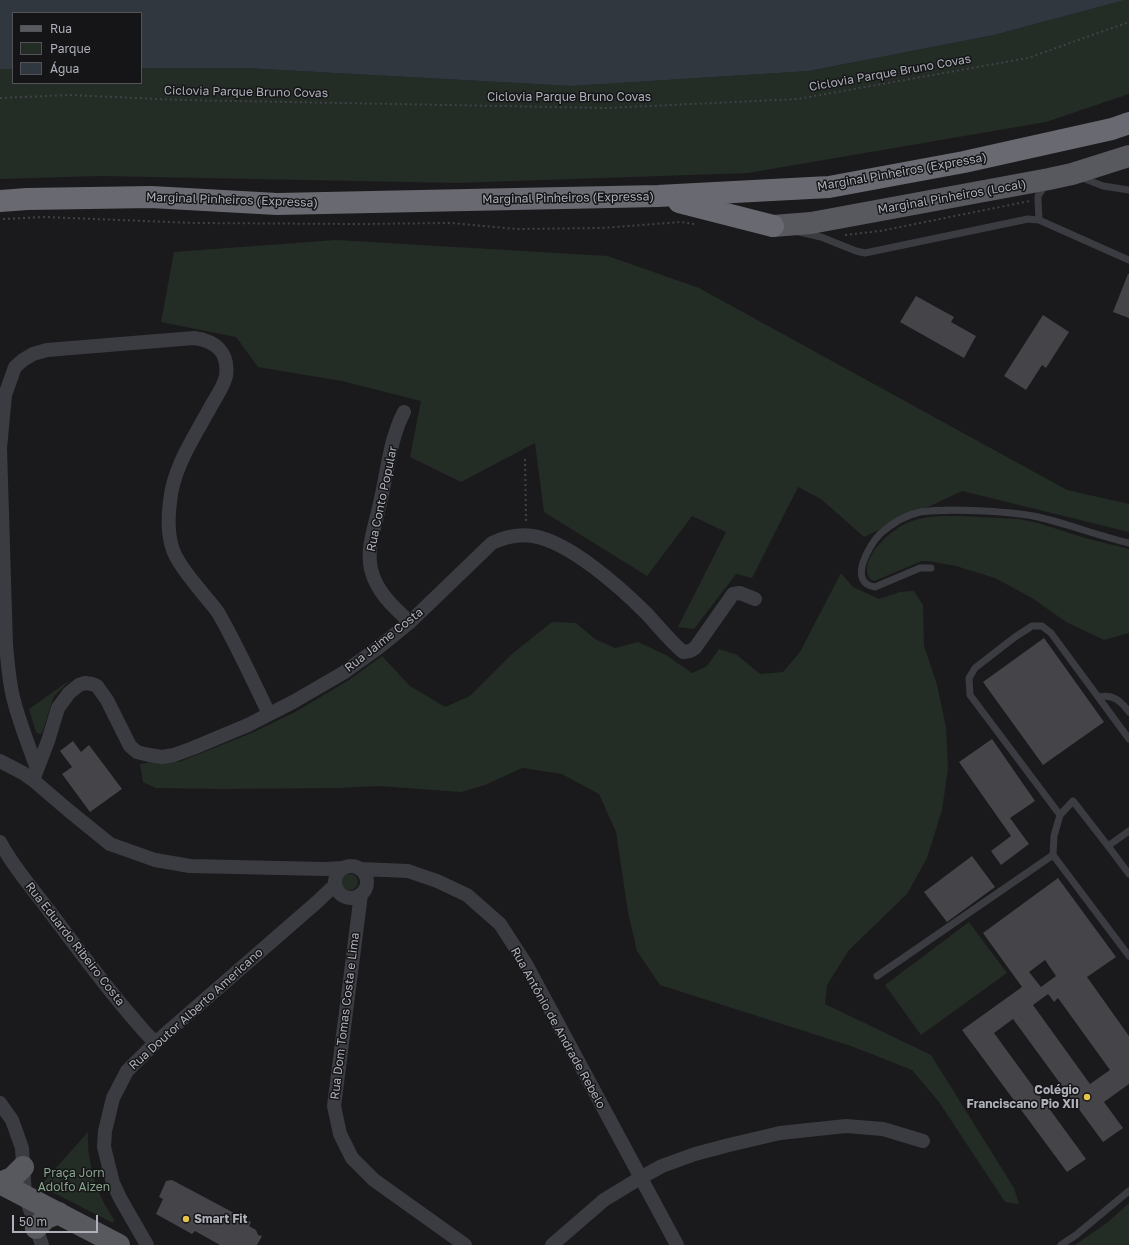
<!DOCTYPE html>
<meta charset="utf-8">
<style>
body{margin:0}
#map{position:relative;width:1129px;height:1245px;overflow:hidden;background:#1a1a1c;font-family:"Golos Text",sans-serif}
canvas{display:block}
.legend{position:absolute;left:12px;top:12px;width:130px;height:72px;box-sizing:border-box;background:#151517;border:1px solid #525358;margin:0;padding:5px 7px;list-style:none;font-size:12px;color:#aeb0ba}
.legend li{display:flex;align-items:center;gap:8px;height:20px}
.legend b{width:20px;border:1px solid #525358}
.scale{position:absolute;left:12px;top:1215px;width:86px;height:18px;box-sizing:border-box;border:2px solid #aeb0ba;border-top:0;padding-left:5px;font-size:12px;line-height:14px;white-space:nowrap;color:#aeb0ba;-webkit-text-stroke:3px #151517;paint-order:stroke}
</style>
<div id="map">
<canvas width="1129" height="1245"></canvas>
<ul class="legend">
<li><b style="height:5px;background:#58585f"></b>Rua</li>
<li><b style="height:11px;background:#242c26"></b>Parque</li>
<li><b style="height:11px;background:#31373f"></b>Água</li>
</ul>
<div class="scale">50 m</div>
</div>
<script>
const context = document.querySelector('canvas').getContext('2d');
context.lineJoin = 'round';
function fill(path, color) {
  context.fillStyle = color;
  context.fill(path, 'evenodd');
}
function stroke(path, color, width, dash) {
  context.strokeStyle = color;
  context.lineWidth = width;
  context.lineCap = dash ? 'butt' : 'round';
  context.setLineDash(dash || []);
  context.stroke(path);
}
function write(font, color, halo, rows, align = 'center') {
  context.font = font + ' "Golos Text",sans-serif';
  context.lineWidth = 3;
  context.setLineDash([]);
  context.textBaseline = 'middle';
  context.strokeStyle = halo;
  context.fillStyle = color;
  for (const [text, x, y, turn = 0] of rows) {
    context.save();
    context.translate(x, y);
    context.rotate((+turn || 0) * Math.PI / 180);
    context.textAlign = isNaN(turn) ? turn : align;
    if (halo) context.strokeText(text, 0, 0);
    context.fillText(text, 0, 0);
    context.restore();
  }
}
const green = new Path2D(`
 M1125,0H1129V94L1046,122L748,173L457,183L100,176L0,179V69H13V83H141V68H244L572,86L809,71L994,35Z
 M336,240L608,256L699,288L1067,490L1129,504V532L962,491L864,537L821,499L798,487L752,578L736,574L694,629L678,627L726,532L692,516L647,576L544,512L535,443L461,482L410,457L421,401L342,381L258,367L236,337L161,322L174,252Z
 M941,516H960L1019,519L1038,523L1085,538L1129,549V633L1104,640L1066,622L1032,598L995,578L956,566L927,561H922L874,581C870,580 868,577 867,572C865,553 891,530 907,523C918,518 929,517 941,516Z
 M841,573L853,587L879,599L900,592L914,591L923,605L924,646L937,685L946,727L948,769L942,810L927,858L907,894L849,950L827,985L825,1004L931,1055L1014,1188L1019,1204L1005,1202L939,1102L912,1070L851,1046L660,985L637,951L628,912L616,832L599,794L562,774L522,768L485,785L461,792L379,786L339,788L221,789L156,788L143,782L140,764L154,762H179L254,732L295,712L349,680L382,656L410,686L445,707L470,696L512,654L552,622L576,623L595,639L615,648L638,642L666,655L692,673L707,666L719,649L737,655L760,674L783,672L800,652Z
 M70,680L54,696L42,733L39,734L36,732L29,709Z
 M342 882a8 8 0 1 1 16 0a8 8 0 1 1-16 0Z
 M969,922L1007,973L921,1035L885,985Z
 M88,1132C87,1156 93,1182 104,1203C107,1209 111,1214 114,1220L113,1223L40,1186Z
 M1129,1203V1245H1075L1108,1222Z`);
const water = new Path2D(`
 M0,0H1125L994,35L809,71L572,86L244,68H141V13H13V69H0Z`);
const building = new Path2D(`
 M1128,274H1129V318L1113,312Z
 M916,296L954,317L951,322L976,336L964,358L900,322Z
 M1043,315L1069,332L1046,368L1042,365L1026,390L1004,376Z
 M1044,638L1104,722L1043,765L983,682Z
 M992,739L1035,801L1010,818L1029,844L1001,865L991,851L1011,836L959,762Z
 M73,741L81,752L89,745L122,789L90,812L62,774L72,767L60,751Z
 M972,856L995,887L947,922L924,892Z
 M1058,878L1116,957L1087,977L1129,1036V1084L1104,1102L1123,1128L1103,1142L1013,1019L994,1033L1086,1159L1067,1172L962,1030L1022,987L983,933ZM1045,960L1056,976L1041,987L1029,972ZM1048,994L1054,1002L1058,998L1110,1070L1090,1084L1033,1005Z
 M172,1180L251,1222L249,1226L256,1230L258,1235L262,1236L257,1245H220L195,1231L192,1234L156,1214L163,1199L159,1197L166,1181Z`);
const path = new Path2D(`
 M0,98L69,95L181,100L607,108L798,99L1028,58L1129,22
 M3,219L45,217L194,223L360,224L451,223L516,229L602,228L681,222L694,224
 M845,235L880,231L1030,201
 M525,459L526,522`);
const service = new Path2D(`
 M1080,177L1103,186L1129,190
 M1039,220L1038,199V196L1046,184
 M799,232L821,237L856,251L865,253L1028,219L1039,220L1129,260
 M931,568H920L875,587C847,583 869,545 880,534C891,524 906,515 920,512C942,509 962,510 984,511C1002,512 1020,513 1038,517C1069,524 1098,536 1129,543
 M1099,697C1113,694 1121,701 1129,712
 M1060,815L970,695L969,678L975,668L1015,637L1032,626H1042L1051,633L1129,739
 M1108,846L1129,831
 M1129,874L1108,846L1073,801L1060,815L1054,836L1053,855L1129,956
 M877,976L1053,855
 M1061,1245L1076,1235L1129,1191`);
const minor = new Path2D(`
 M404,412C390,438 387,474 380,503C376,524 366,547 371,569C376,591 393,607 410,622
 M0,761L23,773L33,780L68,810L110,844L155,860L190,866L324,869L342,868
 M37,769C29,746 20,724 14,701C9,683 8,664 6,645L0,448L5,395L15,367L23,360L33,354L47,350L194,338C216,341 229,352 226,376C224,386 216,397 211,406C195,436 173,467 170,502C168,517 168,536 173,550C178,564 191,579 200,590C206,598 214,606 219,614C237,646 253,680 269,714
 M33,780L48,741L58,708L69,693L79,685L85,683L92,684L97,686L107,700L130,746L137,752L149,755L162,757L174,755L193,748L248,725L293,702L343,673L378,648L410,622L492,543C505,537 519,534 533,536C570,542 621,588 647,614C659,627 670,641 683,652L690,651L695,648L733,594L740,593L755,599
 M0,842C13,867 33,889 50,912C84,957 117,1002 155,1043
 M335 882a16 16 0 1 1 32 0a16 16 0 1 1-32 0Z
 M360,869L408,871L437,881L467,895L500,924L526,964L677,1245
 M361,894L334,1106L340,1134L352,1158L374,1180L465,1245
 M0,1103L12,1120L22,1148L25,1195L42,1245
 M147,1245L120,1198L113,1183L104,1147L105,1131L113,1098L127,1071L155,1043L317,902L335,885
 M552,1245L604,1200L640,1178L662,1166L695,1154L729,1145L780,1133L846,1126L883,1129L923,1141`);
const primary = new Path2D(`
 M773,226L811,223L1049,179L1072,174L1129,156
 M0,1183L119,1245
 M0,1183L12,1178L23,1167
 M36,1228L46,1218L59,1213`);
const motorway = new Path2D(`
 M0,201L27,199L151,197L277,204L658,196L829,187L964,162L1112,129L1129,123
 M679,202L773,226`);
const markers = [
 [1087,1097,4,"#e3c54b"],
 [186,1219,4,"#e3c54b"]
];
const streetNames = [
 ["Ciclovia Parque Bruno Covas",890,73,-10],
 ["Ciclovia Parque Bruno Covas",246,92,1],
 ["Ciclovia Parque Bruno Covas",569,97],
 ["Marginal Pinheiros (Expressa)",902,172,-10],
 ["Marginal Pinheiros (Local)",952,197,-10],
 ["Marginal Pinheiros (Expressa)",568,198,-1],
 ["Marginal Pinheiros (Expressa)",232,200,2],
 ["Rua Conto Popular",382,499,-78],
 ["Rua Jaime Costa",384,640,-38],
 ["Rua Eduardo Ribeiro Costa",75,944,52],
 ["Rua Doutor Alberto Americano",196,1009,-42],
 ["Rua Dom Tomas Costa e Lima",345,1016,-83],
 ["Rua Antônio de Andrade Rebelo",558,1028,61]
];
const poiNames = [
 ["Colégio",1079,1090],
 ["Franciscano Pio XII",1079,1104],
 ["Smart Fit",194,1219,"left"]
];
const parkNames = [
 ["Praça Jorn",74,1173],
 ["Adolfo Aizen",74,1187]
];
fill(green, '#242c26');
fill(water, '#31373f');
fill(building, '#454549');
stroke(path, '#414248', 2, [2, 3]);
stroke(service, '#3b3c41', 7);
stroke(minor, '#3b3c41', 14);
stroke(primary, '#58585f', 22);
stroke(motorway, '#686971', 22);
for (const [x, y, r, color] of markers) {
  const dot = new Path2D();
  dot.arc(x, y, r, 0, 2 * Math.PI);
  context.fillStyle = color;
  context.fill(dot);
  stroke(dot, '#151517', 1.5);
}
write('12px', '#aeb0ba', '#151517', streetNames);
write('bold 12px', '#aeb0ba', '#151517', poiNames, 'right');
write('12px', '#87a48c', '#151517', parkNames);
</script>
